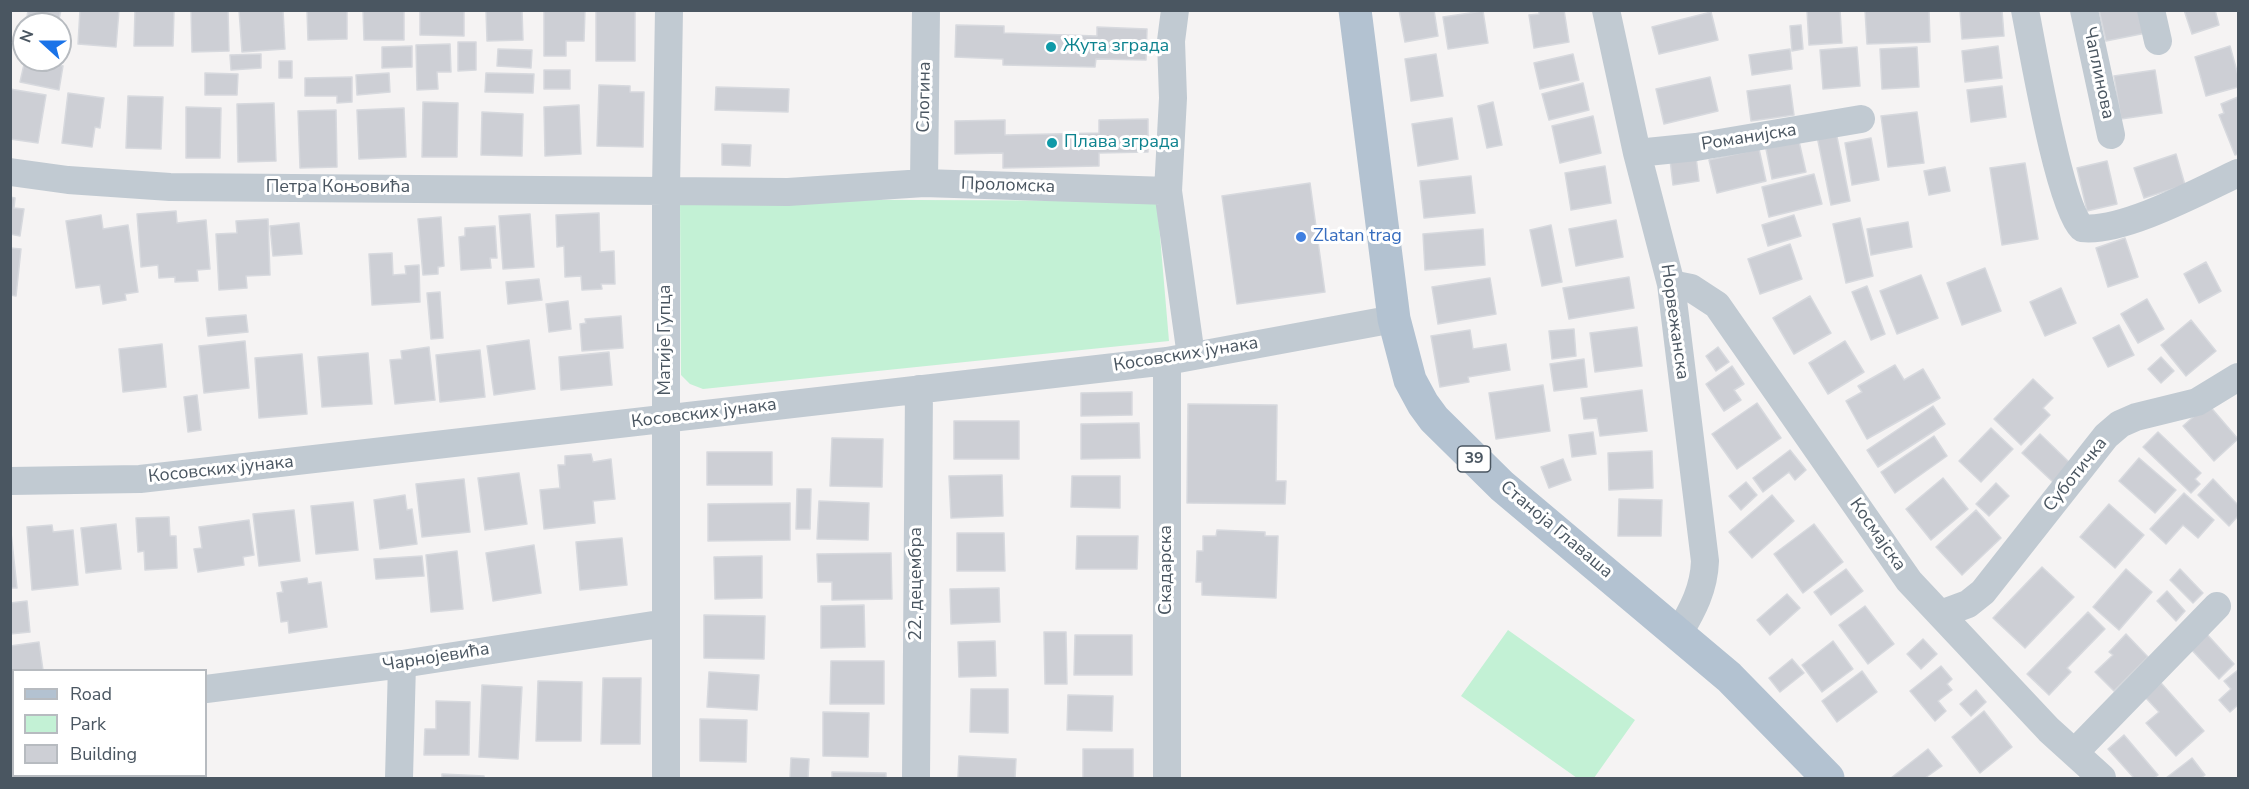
<!DOCTYPE html>
<html>
<head>
<meta charset="utf-8">
<style>
	body { margin:0 }
	#map { position:relative; width:2249px; height:789px; overflow:hidden; background:#f5f3f3; font-family:"Nunito Sans",sans-serif }
	canvas { display:block }
	.frame { position:absolute; inset:0; border:12px solid #4a5661; pointer-events:none }
	.legend { position:absolute; left:12px; top:669px; width:195px; height:108px; box-sizing:border-box; background:#fff; border:2px solid #b7bbc0; margin:0; padding:8px 10px; list-style:none; font-size:18px; color:#4a5661 }
	.legend li { display:flex; align-items:center; gap:12px; height:30px }
	.legend b { width:30px; border:2px solid #b7bbc0 }
	.north { position:absolute; left:12px; top:12px; width:60px; height:60px; box-sizing:border-box; background:#fff; border:2px solid #b7bbc0; border-radius:50%; rotate:291deg; font-size:16px; font-weight:700; line-height:24px; text-align:center; color:#4a5661 }
	.north::after { content:''; display:block; margin:auto; width:21px; height:27px; background:#1a73e8; clip-path:polygon(50% 0,100% 100%,50% 72%,0 100%) }
</style>
</head>
<body>
<div id="map">
<canvas width="2249" height="789"></canvas>
<div class="frame"></div>
<ul class="legend">
<li><b style="height:8px;background:#b3c2d1"></b>Road</li>
<li><b style="height:16px;background:#c3f1d5"></b>Park</li>
<li><b style="height:16px;background:#cdcfd5"></b>Building</li>
</ul>
<div class="north">N</div>
</div>
<script>
const context = document.querySelector('canvas').getContext('2d');
context.lineJoin = 'round';
function fillPath(path, color) { context.fillStyle = color; context.fill(path, 'evenodd'); }
function stroke(path, color, width, dash) { context.strokeStyle = color; context.lineWidth = width; context.lineCap = dash ? 'butt' : 'round'; context.setLineDash(dash || []); context.stroke(path); }
function write(font, color, halo, rows, align = 'center') {
  context.font = font + ' "Nunito Sans",sans-serif'; context.lineWidth = 6; context.setLineDash([]); context.textBaseline = 'middle'; context.strokeStyle = halo; context.fillStyle = color; for (const [text, x, y, turn = 0] of rows) {
    context.save(); context.translate(x, y); context.rotate((+turn || 0) * Math.PI / 180); context.textAlign = isNaN(turn) ? turn : align; if (halo) context.strokeText(text, 0, 0); context.fillText(text, 0, 0); context.restore();
  }
}
fillPath(new Path2D(`
	M680,199L1157,201L1169,341L703,389L690,384L681,375Z
	M1508,630L1635,720L1594,778H1577L1461,696Z`), '#c3f1d5');
const building = new Path2D(`
	M28,10H61L58,24H26Z
	M80,10H119L116,47L78,44Z
	M135,10H174L173,46H134Z
	M191,10H228L229,51L192,52Z
	M239,10H283L285,49L242,52Z
	M307,10H347V39L308,40Z
	M363,10H404V40H364Z
	M420,10H464V36L420,35Z
	M486,10H522L523,40L487,41Z
	M544,10H585L584,41H566V56H544Z
	M596,10H635V61H596Z
	M1399,10H1434L1438,36L1405,42Z
	M1539,10H1564L1569,42L1534,48L1529,15L1539,14Z
	M1807,10H1840L1842,43L1809,45Z
	M1865,10H1929L1930,42L1867,44Z
	M1960,10H2002L2004,36L1962,39Z
	M2099,10H2141L2146,33L2106,41Z
	M2184,10H2215L2219,25L2192,34Z
	M1483,11L1488,43L1448,49L1443,17Z
	M1711,12L1718,40L1659,54L1652,27Z
	M956,25L1004,26V33L1097,36V27L1147,29L1146,60L1096,59L1095,67L1003,65V59L955,57Z
	M1801,25L1803,49L1792,51L1790,26Z
	M458,42H476V70L458,71Z
	M450,44L451,72H437L438,89L417,90L416,45Z
	M412,46V67L382,68V47Z
	M1998,46L2002,78L1965,82L1962,51Z
	M2230,46L2238,75V87L2206,96L2195,57Z
	M1857,47L1860,86L1823,89L1820,50Z
	M1917,47L1919,87L1882,89L1880,49Z
	M498,49L532,50L531,68L497,66Z
	M1790,49L1792,69L1752,75L1749,55Z
	M261,54V68L231,70L230,55Z
	M1436,54L1443,96L1411,101L1405,59Z
	M1573,54L1579,80L1540,89L1534,63Z
	M25,60H57L56,64L63,66L59,90L20,82Z
	M279,61H292V78H279Z
	M544,70H570V89H544Z
	M2155,70L2162,113L2121,119L2114,76Z
	M205,73L238,74L237,95H205Z
	M389,73L390,92L357,95L356,75Z
	M486,73L534,74L533,93L485,92Z
	M352,77V102L337,103V96H305V78Z
	M1710,77L1718,111L1664,124L1656,89Z
	M1583,83L1589,110L1549,120L1542,94Z
	M599,85L630,86V92H644L643,147L597,146Z
	M1790,85L1794,115L1751,121L1747,91Z
	M2002,86L2006,117L1971,122L1967,90Z
	M716,87L789,89L788,112L715,110Z
	M10,89L46,95L38,143L10,139Z
	M68,93L104,98L100,128L95,127L92,147L62,143Z
	M128,96L163,97L161,149L126,148Z
	M2238,97V154L2235,155L2219,115L2224,113L2221,104Z
	M423,102L458,103L457,157H422Z
	M1493,102L1502,145L1487,148L1478,106Z
	M274,103L276,161L238,162L237,104Z
	M579,105L581,154L545,156L544,107Z
	M186,107L221,108L220,158H186Z
	M404,108L406,157L359,159L357,110Z
	M336,110L337,167L300,168L298,111Z
	M482,112L523,114L522,156L481,155Z
	M1917,112L1924,163L1888,167L1881,116Z
	M1593,116L1601,153L1560,163L1552,126Z
	M1452,118L1458,159L1418,166L1412,124Z
	M1148,119V152L1099,153V166L1003,168V153L955,154V121L1005,120V135L1099,133V120Z
	M1836,132L1850,201L1831,205L1817,136Z
	M1798,137L1806,172L1772,179L1765,144Z
	M1871,138L1879,180L1852,185L1845,143Z
	M722,144L751,145L750,166L722,165Z
	M1759,149L1766,181L1717,193L1709,160Z
	M2176,154L2185,185L2144,198L2134,168Z
	M1696,157L1699,181L1673,185L1670,160Z
	M2107,161L2117,204L2087,211L2077,168Z
	M2025,163L2038,239L2002,245L1990,168Z
	M1605,166L1611,203L1571,210L1565,173Z
	M1945,167L1950,191L1929,195L1924,171Z
	M1814,174L1822,204L1769,217L1762,187Z
	M1471,176L1475,213L1424,218L1420,181Z
	M1310,183L1325,292L1237,304L1222,196Z
	M10,197L15,198L14,208L24,209L20,236L10,234Z
	M176,211L177,223L206,220L210,269L197,270L198,281L175,282V277L159,278L158,265L141,267L137,214Z
	M599,213L600,252L614,251L615,284H601L602,289L582,290L581,276L565,277L564,246L557,247L556,215Z
	M530,214L534,267L503,269L499,216Z
	M101,215L103,229L128,225L138,292L125,294L126,300L103,304L100,285L76,288L66,221Z
	M1794,215L1801,236L1768,246L1762,225Z
	M441,217L444,266L438,267V274L423,275L418,219Z
	M1860,218L1873,276L1846,283L1833,224Z
	M268,219L270,275L246,276L247,288L219,290L216,234L237,233L236,221Z
	M1616,220L1623,257L1576,266L1569,229Z
	M1908,222L1912,247L1871,255L1867,229Z
	M299,223L302,254L273,256L270,226Z
	M1551,225L1562,282L1542,286L1530,230Z
	M495,226L497,258H490L491,268L461,270L459,237L465,236V228Z
	M1483,229L1485,265L1425,270L1423,234Z
	M2125,238L2138,277L2108,287L2096,248Z
	M1790,244L1802,279L1760,294L1748,259Z
	M10,248L21,249L16,296L10,295Z
	M392,253L393,275L406,274L405,266L419,265L420,302L372,305L369,254Z
	M2206,262L2221,291L2199,303L2184,274Z
	M1985,268L2001,311L1962,325L1947,283Z
	M1921,275L1938,318L1897,334L1880,291Z
	M1629,277L1634,308L1569,319L1563,288Z
	M1490,278L1496,314L1438,324L1432,287Z
	M539,279L542,300L508,304L506,282Z
	M1867,286L1885,334L1871,340L1852,292Z
	M2061,288L2076,323L2045,336L2030,302Z
	M440,292L443,338L431,339L427,293Z
	M1810,296L1831,333L1794,354L1773,318Z
	M2147,299L2164,329L2138,343L2121,314Z
	M568,301L571,329L549,332L546,304Z
	M246,315L248,332L208,336L206,318Z
	M621,316L623,348L582,351L580,324L586,323L585,319Z
	M2191,320L2216,351L2186,376L2161,345Z
	M2119,325L2134,355L2108,367L2093,338Z
	M1637,327L1642,366L1595,372L1590,333Z
	M1574,329L1576,356L1552,359L1549,331Z
	M1470,330L1473,349L1506,344L1510,370L1468,377L1469,382L1440,387L1431,336Z
	M529,340L535,389L494,395L487,346Z
	M245,341L249,388L204,393L199,346Z
	M1845,341L1864,372L1828,394L1809,363Z
	M162,344L166,387L123,392L119,349Z
	M429,347L435,400L395,404L390,360L402,359L401,351Z
	M1718,347L1729,362L1716,371L1706,356Z
	M480,350L485,397L440,402L436,355Z
	M609,352L612,385L561,390L559,357Z
	M368,353L372,404L322,407L318,357Z
	M302,354L307,414L259,418L255,358Z
	M2161,357L2174,371L2161,383L2148,369Z
	M1584,359L1587,387L1554,391L1550,364Z
	M1895,365L1904,380L1923,369L1940,398L1867,439L1846,401L1862,392L1858,386Z
	M1732,366L1744,384L1734,390L1741,400L1724,411L1706,384Z
	M2033,379L2053,398L2043,408L2050,415L2021,445L1994,419Z
	M1543,385L1550,431L1496,439L1489,393Z
	M1642,390L1647,431L1600,436L1597,418L1584,419L1581,398Z
	M1132,392V415L1081,416V393Z
	M197,395L201,430L188,432L184,397Z
	M1757,403L1781,438L1737,469L1712,434Z
	M1188,404L1277,405L1276,481H1286L1285,504L1187,503Z
	M2208,404L2238,439L2214,461L2183,426Z
	M1933,406L1945,424L1878,467L1867,450Z
	M954,421H1019V459H954Z
	M1139,423L1140,458L1081,459V424Z
	M1991,428L2013,449L1981,482L1959,461Z
	M1593,432L1596,454L1572,457L1569,435Z
	M2158,432L2201,473L2195,479L2200,484L2191,493L2143,447Z
	M2040,434L2070,463L2053,482L2022,453Z
	M1934,436L1947,456L1895,493L1881,472Z
	M832,438L883,439L882,487L830,486Z
	M1790,450L1806,470L1795,480L1789,472L1763,492L1753,478Z
	M1652,451L1653,488L1609,490L1608,453Z
	M707,452H772V485H707Z
	M591,454L593,462L611,459L615,499L593,501L595,523L544,529L540,490L560,488L558,465H565V456Z
	M2139,458L2176,490L2155,513L2119,481Z
	M1563,459L1571,480L1549,488L1541,467Z
	M519,473L527,524L485,530L478,478Z
	M1002,475L1003,516L951,518L949,476Z
	M1072,476H1120V508L1071,507Z
	M1943,478L1968,509L1931,540L1906,509Z
	M464,479L470,532L422,537L416,484Z
	M2213,479L2238,505V516L2229,526L2198,495Z
	M1746,482L1757,495L1741,510L1729,496Z
	M1996,483L2009,496L1989,516L1976,504Z
	M797,489H811L810,529H796Z
	M2184,493L2214,520L2198,538L2183,525L2166,544L2150,529Z
	M405,495L407,510L412,509L417,544L380,549L374,500Z
	M1772,495L1794,521L1752,558L1729,532Z
	M1619,499L1662,500L1661,536H1618Z
	M819,501L869,503L868,540L817,539Z
	M353,502L358,550L316,554L311,506Z
	M790,503V540L708,541V504Z
	M2109,504L2144,535L2115,568L2080,537Z
	M294,510L300,561L259,566L253,514Z
	M1976,510L2001,538L1962,575L1936,547Z
	M169,517L170,536H176L177,568L145,570L144,551L138,552L136,518Z
	M249,520L254,555L243,557L244,565L198,572L194,549L202,548L199,527Z
	M10,523L17,588H10Z
	M116,524L121,569L86,573L81,528Z
	M1814,524L1843,562L1803,593L1774,554Z
	M52,525L53,532L73,530L78,585L32,590L27,527Z
	M1217,530L1265,532V536H1278L1276,598L1202,595V582H1196L1197,551H1203V536H1216Z
	M957,533H1004L1005,571H957Z
	M1077,536H1138L1137,569H1076Z
	M622,538L627,585L580,590L576,542Z
	M534,545L541,593L493,601L486,553Z
	M457,551L463,609L431,612L426,555Z
	M891,553L892,599L832,600V582H818L817,554Z
	M422,556L424,576L376,579L374,559Z
	M762,556V598L715,599L714,557Z
	M2042,567L2074,597L2025,648L1993,618Z
	M1846,569L1863,591L1831,615L1814,592Z
	M2126,569L2152,592L2119,630L2093,607Z
	M2180,569L2203,593L2193,603L2170,580Z
	M307,578L308,584L321,582L327,627L289,633L288,621L281,622L277,593L283,592L281,582Z
	M999,588L1000,622L951,624L950,589Z
	M2167,591L2185,611L2176,621L2157,601Z
	M1787,594L1800,608L1770,635L1757,620Z
	M27,601L30,632L10,634V603Z
	M864,605L865,647L821,648V606Z
	M1865,606L1894,644L1868,664L1839,625Z
	M2088,612L2105,629L2067,668L2071,672L2049,695L2027,674Z
	M704,615L765,616L764,659L704,658Z
	M2204,631L2234,664L2219,679L2188,646Z
	M1044,632H1066L1067,684H1045Z
	M2126,634L2148,657L2114,691L2095,672L2113,655L2109,652Z
	M1075,635H1132V675H1074Z
	M1923,639L1937,654L1921,669L1907,654Z
	M995,641L996,676L959,677L958,642Z
	M1833,641L1853,669L1822,692L1802,665Z
	M39,642L43,670H14V681H10V646Z
	M1792,659L1804,673L1780,692L1769,678Z
	M831,661H884V704H830Z
	M1941,666L1952,679L1947,684L1952,690L1938,701L1946,711L1935,721L1910,691Z
	M2238,670V705L2230,712L2219,700L2231,689L2224,681Z
	M1862,671L1877,692L1837,722L1822,701Z
	M709,672L759,675L757,710L707,707Z
	M603,678H641L640,744H601Z
	M538,681L582,682L581,741H536Z
	M2161,683L2204,731L2176,756L2146,723L2159,712L2145,697Z
	M482,685L522,687L518,759L479,757Z
	M971,689H1008V733L970,732Z
	M1976,690L1986,702L1971,716L1960,704Z
	M1068,695L1113,696L1112,731L1067,730Z
	M436,701L470,702L469,755H424L425,729H436Z
	M1984,711L2012,747L1980,773L1952,737Z
	M823,712L869,713L868,757L823,756Z
	M700,719L747,720L746,762L700,761Z
	M2124,735L2158,775L2154,778H2134L2108,749Z
	M10,746H14V776H53V778H10Z
	M1083,749H1133V778H1083Z
	M1928,749L1942,766L1925,778H1891Z
	M959,756L1016,759L1015,778H958Z
	M791,758L809,759L808,778H790Z
	M2192,758L2205,775L2201,778H2166Z
	M832,772L886,773V778H832Z
	M442,774L484,776V778H442Z
	M61,776H100V778H61Z`);
fillPath(building, '#cdcfd5');
stroke(building, '#d7d9de', 1.5);
stroke(new Path2D(`
	M1606,10L1637,153L1671,284L1705,561C1704,589 1693,609 1679,633
	M2025,10C2033,50 2059,206 2082,228C2122,233 2200,191 2238,173
	M2084,10L2111,135
	M2151,10L2158,41
	M1637,153L1696,147L1861,119
	M10,172L68,180L170,187L788,192L924,183L1168,191L1173,98L1171,41L1175,10
	M924,183L926,10
	M1168,191L1191,356
	M1671,284L1691,288L1717,305L1909,581L2049,730L2102,778
	M10,481L140,479L1167,361L1394,319
	M1941,614L1968,604L1983,592L2106,436L2120,424L2136,417L2197,402L2238,377
	M206,689L402,664L666,623
	M10,714H14
	M2075,752L2217,606
	M135,778V776
	M399,778L402,664
	M666,778V189L669,10
	M916,778L919,389
	M1167,778V361`), '#c1cad2', 28);
stroke(new Path2D(`
	M1355,10L1394,319L1410,380L1423,404L1434,419L1502,486L1729,677L1828,778`), '#b3c2d1', 33);
for (const [x, y, r, color] of [
	[1051,47,6,"#0f9aa8"],
	[1052,143,6,"#0f9aa8"],
	[1301,237,6,"#3f7fe0"]
]) { const dot = new Path2D(); dot.arc(x, y, r, 0, 2 * Math.PI); context.fillStyle = color; context.fill(dot); stroke(dot, '#fff', 2); }
for (const [x, y, w] of [
	[1474,459,33]
]) { const box = new Path2D(); box.roundRect(x - w / 2, y - 13, w, 26, 4.5); context.fillStyle = '#fff'; context.fill(box); stroke(box, '#4a5661', 1.5); }
write('bold 16px', '#4a5661', null, [
	["39",1474,459]
]);
write('18px', '#0d838f', '#fff', [
	["Жута зграда",1063,47],
	["Плава зграда",1064,143]
], 'left');
write('18px', '#4a5661', '#fff', [
	["Чаплинова",2098,73,78],
	["Слогина",925,97,-89],
	["Романијска",1749,138,-9],
	["Проломска",1008,186,2],
	["Петра Коњовића",338,188],
	["Норвежанска",1674,322,82],
	["Матије Гупца",666,340,-90],
	["Косовских јунака",1186,355,-9],
	["Косовских јунака",704,414,-7],
	["Косовских јунака",221,470,-6],
	["Суботичка",2076,475,-51],
	["Станоја Главаша",1556,530,40],
	["Космајска",1877,535,55],
	["Скадарска",1167,570,-90],
	["22. децембра",917,584,-90],
	["Чарнојевића",436,658,-9]
]);
write('18px', '#366cbe', '#fff', [
	["Zlatan trag",1313,237]
], 'left');
</script>
</body>
</html>
